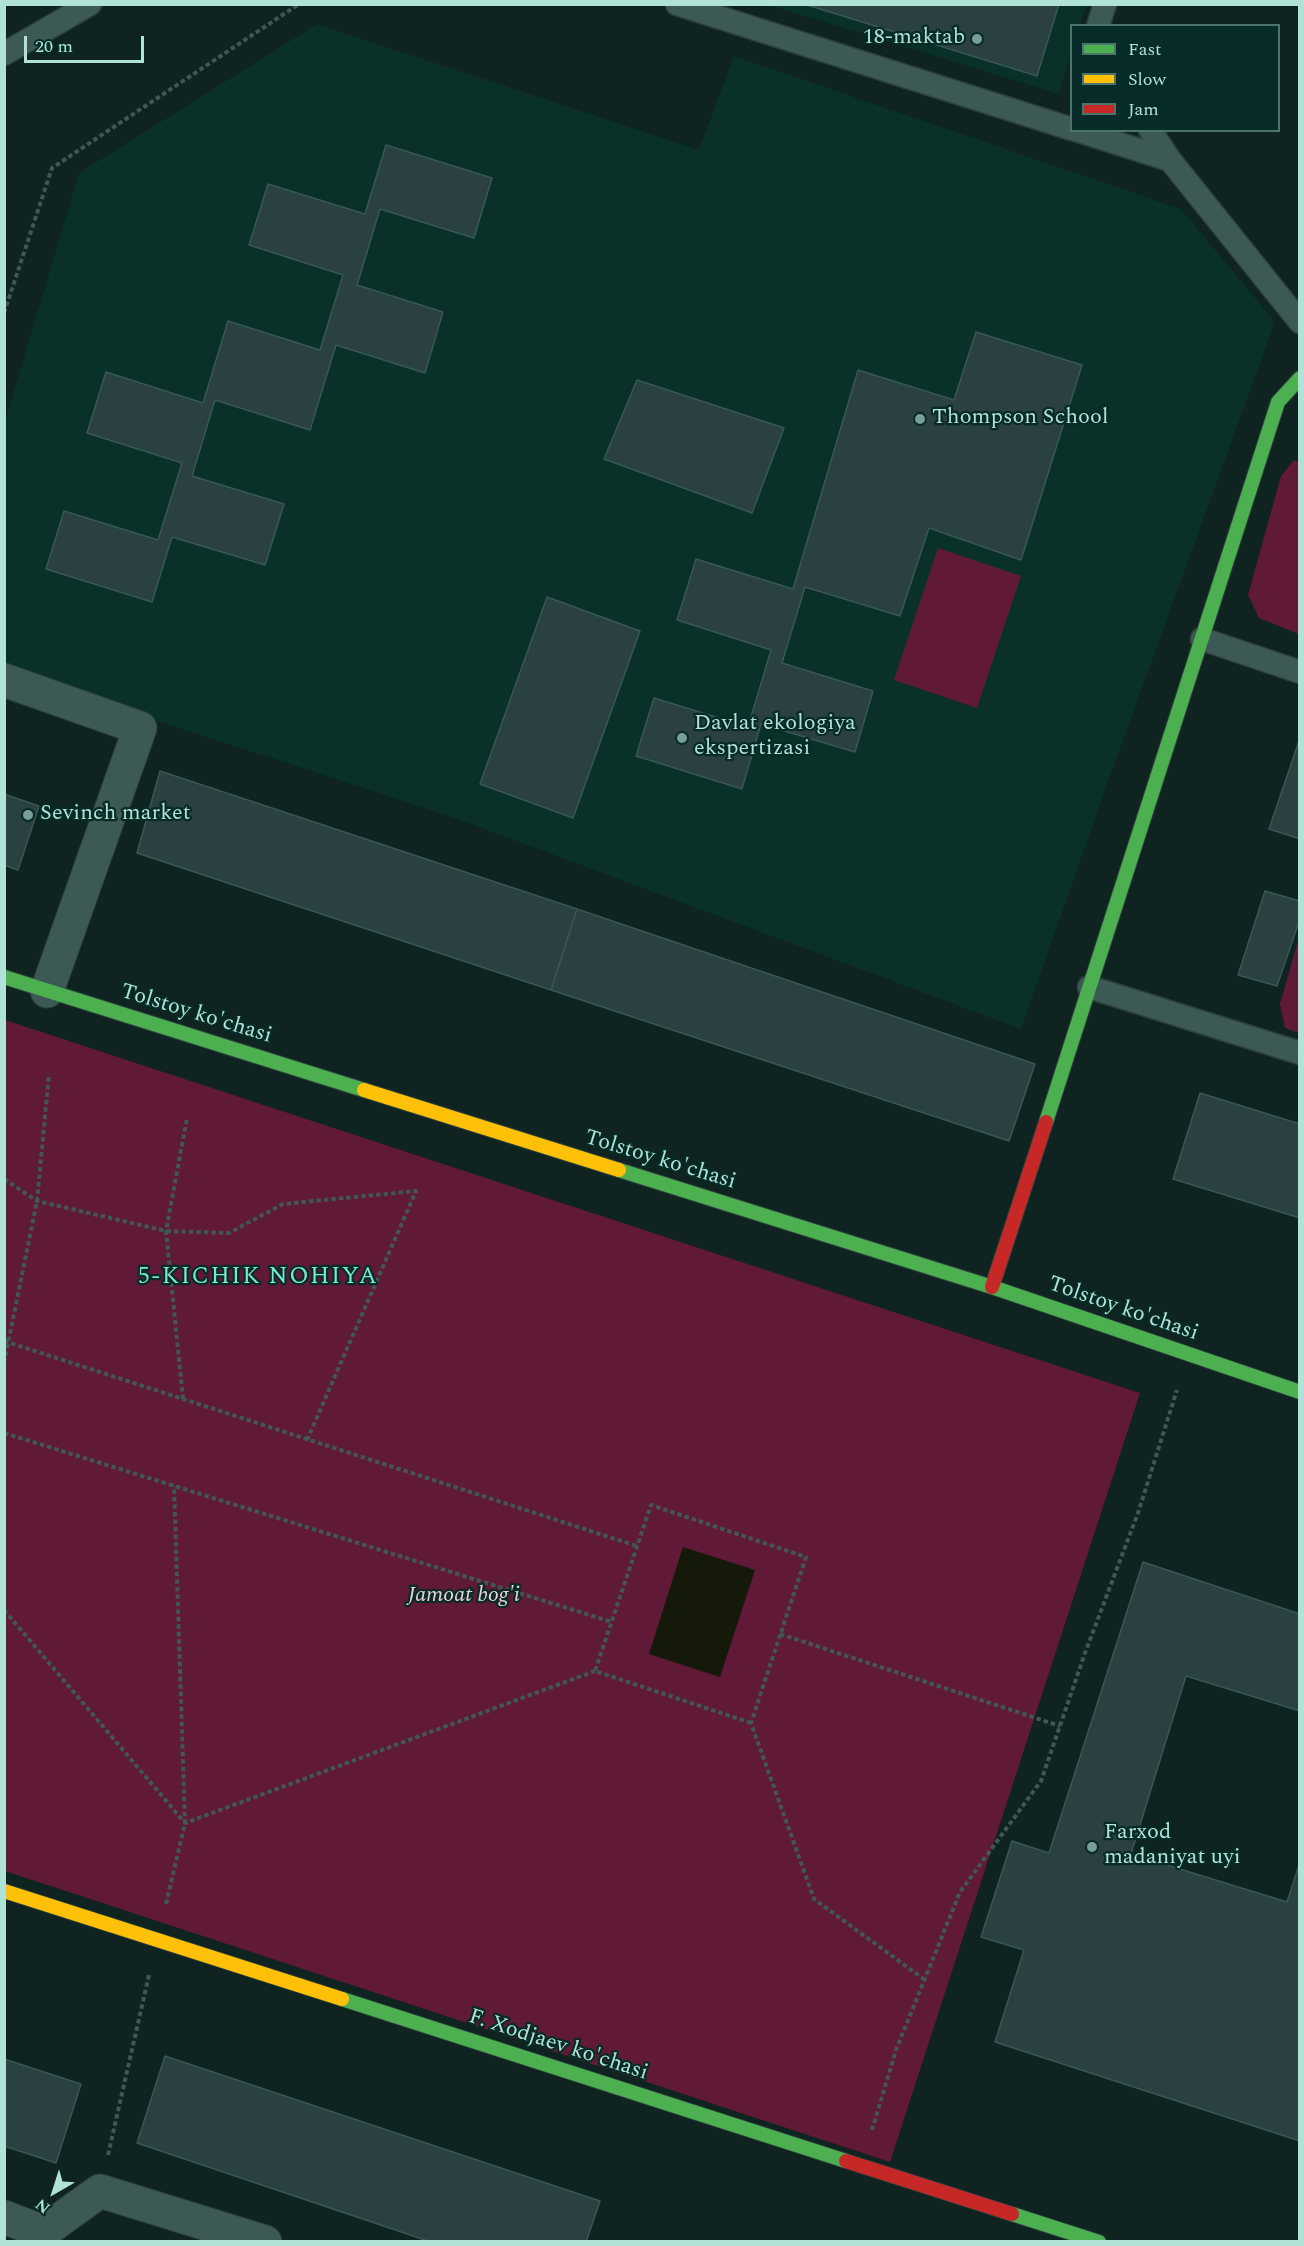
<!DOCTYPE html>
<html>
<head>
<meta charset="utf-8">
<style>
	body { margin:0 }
	#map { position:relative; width:1304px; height:2246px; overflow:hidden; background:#0f2320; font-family:Spectral,serif }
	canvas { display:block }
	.frame { position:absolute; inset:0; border:6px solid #b1e2d8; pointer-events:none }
	.legend { position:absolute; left:1070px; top:24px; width:210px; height:108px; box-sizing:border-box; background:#072b26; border:2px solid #4b746d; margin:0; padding:8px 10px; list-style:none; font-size:18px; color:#b1e2d8 }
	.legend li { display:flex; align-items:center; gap:12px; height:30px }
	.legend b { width:30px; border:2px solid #4b746d }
	.north { position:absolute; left:24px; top:2162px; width:60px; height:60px; -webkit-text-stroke:4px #072b26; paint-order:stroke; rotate:219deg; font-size:16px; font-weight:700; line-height:24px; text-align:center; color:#b1e2d8 }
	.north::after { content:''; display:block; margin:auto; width:21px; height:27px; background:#b1e2d8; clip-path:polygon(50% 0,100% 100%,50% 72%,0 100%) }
	.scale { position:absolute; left:24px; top:36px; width:120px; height:27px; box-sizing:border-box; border:3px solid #b1e2d8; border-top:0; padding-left:8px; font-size:18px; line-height:21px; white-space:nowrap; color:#b1e2d8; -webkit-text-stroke:4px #072b26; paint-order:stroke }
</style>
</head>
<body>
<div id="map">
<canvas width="1304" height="2246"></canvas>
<div class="frame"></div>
<ul class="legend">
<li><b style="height:8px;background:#4caf50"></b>Fast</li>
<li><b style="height:8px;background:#ffc107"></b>Slow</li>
<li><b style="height:8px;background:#c62828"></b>Jam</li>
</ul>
<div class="north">N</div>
<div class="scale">20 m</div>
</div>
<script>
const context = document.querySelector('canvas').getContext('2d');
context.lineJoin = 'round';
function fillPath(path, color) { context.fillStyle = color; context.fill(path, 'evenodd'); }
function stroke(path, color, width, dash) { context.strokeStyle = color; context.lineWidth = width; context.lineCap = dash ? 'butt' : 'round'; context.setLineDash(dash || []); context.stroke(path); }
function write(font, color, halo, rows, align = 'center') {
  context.font = font + ' Spectral,serif'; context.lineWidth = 4.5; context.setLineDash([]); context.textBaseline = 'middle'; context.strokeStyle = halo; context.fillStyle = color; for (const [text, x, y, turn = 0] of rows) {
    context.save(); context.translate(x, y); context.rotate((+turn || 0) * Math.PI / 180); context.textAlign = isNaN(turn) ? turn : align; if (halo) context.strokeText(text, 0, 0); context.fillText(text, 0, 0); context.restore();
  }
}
fillPath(new Path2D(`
	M769,5H1087L1080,25L1072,26L1071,53L1059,94Z
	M317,24L699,150L734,56L1181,209L1275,322L1114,765L1021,1029L455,818L5,671V421L79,173Z`), '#0a302a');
fillPath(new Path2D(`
	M1294,460L1300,462L1299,634L1259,618L1248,595L1281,476Z
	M938,548L1021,576L977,708L894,680Z
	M1299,937L1300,1033H1299L1285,1028L1280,1004Z
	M5,1020L1140,1393L890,2162L5,1871Z`), '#601936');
fillPath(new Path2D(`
	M683,1547L755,1570L720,1677L649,1654Z`), '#14190a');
const building = new Path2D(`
	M804,4H1059L1037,76Z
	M386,145L492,178L474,238L380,209L357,285L443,312L425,373L336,345L310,430L215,400L192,476L284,504L265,565L172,537L152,602L46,569L64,511L158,540L182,463L87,433L106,372L203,403L228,321L320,350L343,275L249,245L268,184L365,214Z
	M976,332L1082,365L1021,560L929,528L900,616L805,587L782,663L873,691L855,752L761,724L742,789L636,756L654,698L748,727L771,650L677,620L696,559L793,589L858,370L954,400Z
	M637,380L784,428L752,513L604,459Z
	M547,597L640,631L573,818L480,784Z
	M1300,738V839L1269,829Z
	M160,771L577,909L551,990L137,853Z
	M4,794L39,806L18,870L4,865Z
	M1265,891L1300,901V919L1277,986L1238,975Z
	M577,909L1035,1064L1009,1141L551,990Z
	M1200,1093L1300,1124V1218L1173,1179Z
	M1143,1562L1300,1614V1711L1186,1676L1131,1854L1287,1902L1300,1862V2141L995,2042L1024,1950L981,1937L1012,1841L1049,1853Z
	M165,2056L600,2201L586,2242H431L137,2143Z
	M4,2059L81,2084L56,2163L4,2146Z`);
fillPath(building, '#2b4040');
stroke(building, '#375758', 1.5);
const lane = new Path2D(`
	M677,4L1072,129
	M1098,26L1105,4
	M4,54L90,4
	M1076,130L1170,160
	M1150,130L1170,160L1300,322
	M1202,639L1300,672
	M1089,987L1300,1053`);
const street = new Path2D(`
	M4,680L140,728L47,991
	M4,2217L43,2232L100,2191L265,2242`);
const fast = new Path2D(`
	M4,977L364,1090
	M1046,1122L1278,402L1300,378
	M619,1170L992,1287L1300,1392
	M342,1999L846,2161
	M1012,2214L1099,2242`);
const slow = new Path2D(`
	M364,1090L619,1170
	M4,1891L342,1999`);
const jam = new Path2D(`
	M992,1287L1046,1122
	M846,2161L1012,2214`);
stroke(lane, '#2c403c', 25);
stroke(street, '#2c403c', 35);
stroke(fast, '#2c403c', 16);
stroke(slow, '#2c403c', 16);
stroke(jam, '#2c403c', 16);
stroke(new Path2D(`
	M4,313L52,168L299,4
	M4,1179L37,1201L166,1231L229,1233L283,1204L416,1191L307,1440
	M4,1341L637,1546
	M4,1363L37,1201L49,1074
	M183,1399L166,1231L187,1118
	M4,1433L612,1622
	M4,1610L185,1823L595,1671
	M780,1634L1060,1726
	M751,1723L595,1671L651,1505L806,1557L751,1723L814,1899L925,1980
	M166,1904L185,1823L174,1486
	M872,2130L896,2050L960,1892L1041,1781L1085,1653L1138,1513L1177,1390
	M108,2155L149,1975`), '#405753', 4, [4.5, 3]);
stroke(lane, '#3d5955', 22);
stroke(street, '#3d5955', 33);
stroke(fast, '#4caf50', 14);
stroke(slow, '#ffc107', 14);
stroke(jam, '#c62828', 14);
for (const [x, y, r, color] of [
	[977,39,6,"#789f98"],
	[920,419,6,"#789f98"],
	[682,738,6,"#789f98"],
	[28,815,6,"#789f98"],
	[1092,1847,6,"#789f98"]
]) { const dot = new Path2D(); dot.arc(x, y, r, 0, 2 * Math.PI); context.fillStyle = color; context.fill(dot); stroke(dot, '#072b26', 2); }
write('22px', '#b1e2d8', '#072b26', [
	["18-maktab",965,39,"right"],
	["Thompson School",932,419],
	["Davlat ekologiya",694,725],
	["ekspertizasi",694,750],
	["Sevinch market",40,815],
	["Farxod",1104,1834],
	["madaniyat uyi",1104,1859]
], 'left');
write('22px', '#b1e2d8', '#072b26', [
	["Tolstoy ko'chasi",196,1015,17],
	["Tolstoy ko'chasi",660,1161,17],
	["Tolstoy ko'chasi",1123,1310,19],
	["F. Xodjaev ko'chasi",558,2046,18]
]);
write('italic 22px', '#eecfd7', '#072b26', [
	["Jamoat bog'i",464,1597]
]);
context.letterSpacing = '1.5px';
write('24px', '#7be6d3', '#072b26', [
	["5-KICHIK NOHIYA",258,1278]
]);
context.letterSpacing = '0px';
</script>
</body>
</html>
